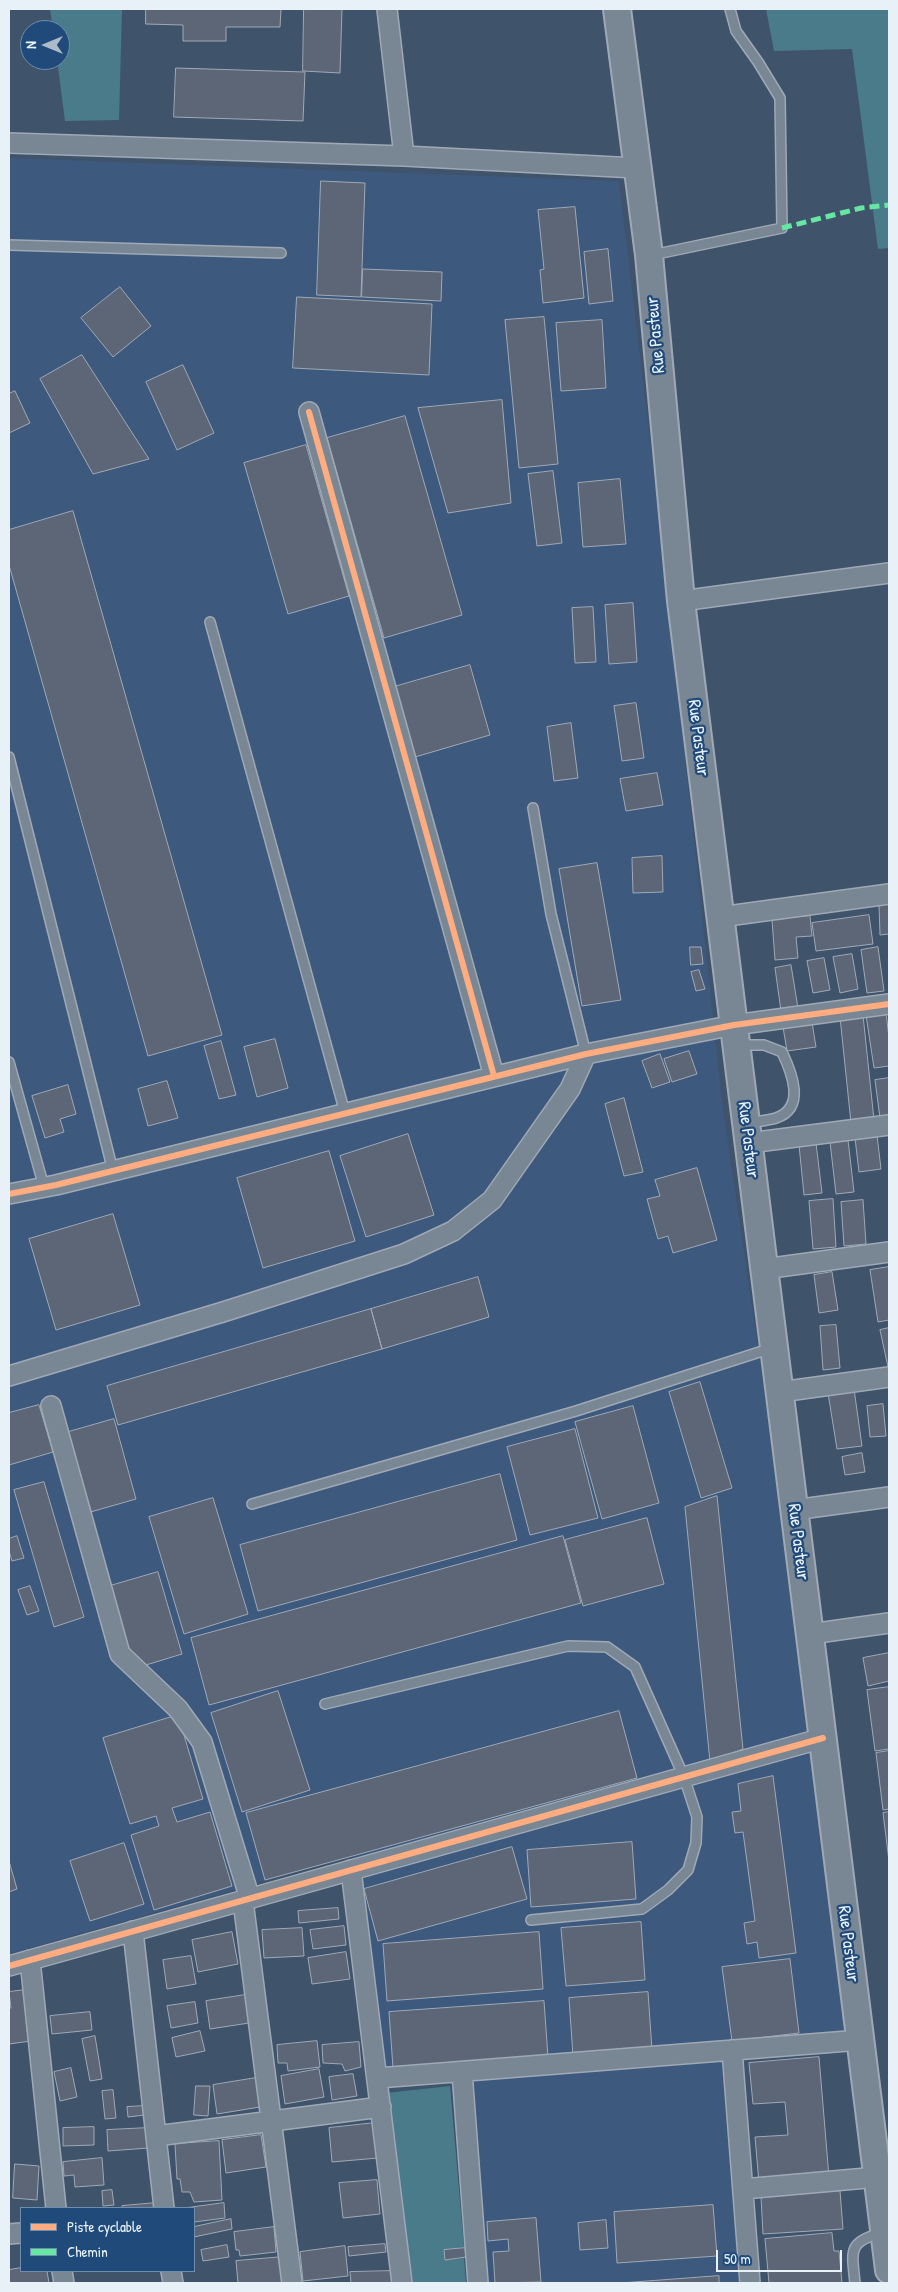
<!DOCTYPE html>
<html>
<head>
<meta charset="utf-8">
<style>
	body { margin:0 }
	#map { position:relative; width:898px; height:2292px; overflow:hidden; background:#3f536b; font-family:"Patrick Hand",sans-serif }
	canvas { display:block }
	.frame { position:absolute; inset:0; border:10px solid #e8f1f8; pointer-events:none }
	.legend { position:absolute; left:20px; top:2207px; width:175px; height:65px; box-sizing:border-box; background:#1f4a7a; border:1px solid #6f8dac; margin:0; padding:6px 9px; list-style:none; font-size:15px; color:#e8f1f8 }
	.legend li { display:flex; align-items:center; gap:10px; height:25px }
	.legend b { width:25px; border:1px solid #6f8dac }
	.north { position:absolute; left:20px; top:20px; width:50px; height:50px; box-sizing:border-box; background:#1f4a7a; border:1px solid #6f8dac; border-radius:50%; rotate:270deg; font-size:14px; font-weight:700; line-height:20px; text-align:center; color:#e8f1f8 }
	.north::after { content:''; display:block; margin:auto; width:18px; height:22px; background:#adbac7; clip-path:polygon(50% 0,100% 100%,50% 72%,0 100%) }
	.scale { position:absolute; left:716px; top:2250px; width:126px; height:22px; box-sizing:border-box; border:2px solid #e8f1f8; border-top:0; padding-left:6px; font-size:15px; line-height:18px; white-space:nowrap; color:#e8f1f8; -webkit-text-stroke:4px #1f4a7a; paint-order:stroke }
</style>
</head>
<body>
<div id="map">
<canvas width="898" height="2292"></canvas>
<div class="frame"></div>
<ul class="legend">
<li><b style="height:6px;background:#ffac80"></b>Piste cyclable</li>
<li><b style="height:6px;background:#66e7a1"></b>Chemin</li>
</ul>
<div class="north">N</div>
<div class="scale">50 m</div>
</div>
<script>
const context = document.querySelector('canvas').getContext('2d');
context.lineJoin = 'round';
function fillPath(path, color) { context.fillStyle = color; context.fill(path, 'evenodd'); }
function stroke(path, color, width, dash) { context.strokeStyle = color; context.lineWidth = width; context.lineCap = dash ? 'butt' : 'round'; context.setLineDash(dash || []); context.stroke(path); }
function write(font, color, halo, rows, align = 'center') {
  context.font = font + ' "Patrick Hand",sans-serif'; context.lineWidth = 4.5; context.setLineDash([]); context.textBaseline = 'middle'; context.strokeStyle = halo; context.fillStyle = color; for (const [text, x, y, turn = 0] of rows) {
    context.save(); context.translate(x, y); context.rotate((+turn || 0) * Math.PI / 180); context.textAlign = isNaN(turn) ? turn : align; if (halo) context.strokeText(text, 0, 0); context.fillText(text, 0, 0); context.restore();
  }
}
fillPath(new Path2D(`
	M9,158L619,181L660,523L722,1101L766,1402L846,2036L728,2047L745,2283H488L470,2066L378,2071L353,1856L9,1954Z`), '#3e597e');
fillPath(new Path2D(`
	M50,9H122L119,120L65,121L57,60H60V30H53Z
	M766,9H889V248L878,249L852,49L774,51Z
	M450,2086L464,2247L444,2250L445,2260L464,2258L466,2283H413L386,2093Z`), '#497b8a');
const building = new Path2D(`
	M146,9H281L280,27H226V41H183V25L146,24Z
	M304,9H342L340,73L303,71Z
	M176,68L305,72L303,121L174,117Z
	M321,181L365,183L361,297L317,295Z
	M575,207L584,298L543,303L540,270L544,269L538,210Z
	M608,249L613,301L589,304L584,252Z
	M363,269L442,272L441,301L362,297Z
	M120,287L151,326L113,357L81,318Z
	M297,297L432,304L429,375L293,368Z
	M544,317L558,464L519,468L505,320Z
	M602,320L606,388L561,391L556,323Z
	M82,355L149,459L93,474L40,379Z
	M183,365L214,433L177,450L146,382Z
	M15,391L30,423L9,433V394Z
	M502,400L511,503L448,513L418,408Z
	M405,416L462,615L384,638L327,438Z
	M306,445L349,596L288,614L244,463Z
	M553,471L562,543L537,546L528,474Z
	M620,479L626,544L583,547L578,483Z
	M73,511L222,1035L148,1056L9,565V530Z
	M633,603L637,662L609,664L605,605Z
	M593,607L596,662L575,663L572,608Z
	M470,665L490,735L415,757L394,687Z
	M636,703L644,758L622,761L614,706Z
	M571,723L578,778L554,781L547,727Z
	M657,773L663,805L626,811L620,779Z
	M662,856L663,892L633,893L632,858Z
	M597,863L621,1000L582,1006L559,869Z
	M889,904V934L880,935L879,905Z
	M869,915L873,944L816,951L812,923Z
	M810,916L812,936L796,937L798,958L775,960L772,920Z
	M690,947H701L703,964L691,965Z
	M878,947L884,991L867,993L861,950Z
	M852,954L858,989L840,993L833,957Z
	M824,958L830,990L813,993L807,961Z
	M791,965L798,1008L781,1011L775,968Z
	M699,970L705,989L696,991L691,972Z
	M886,1012L889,1038V1066L874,1068L866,1015Z
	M863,1015L874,1120L851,1123L840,1017Z
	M812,1022L816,1047L787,1051L783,1027Z
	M275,1039L288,1088L257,1097L244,1047Z
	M221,1041L236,1095L219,1099L204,1046Z
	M689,1051L697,1074L672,1082L664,1059Z
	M660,1054L670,1082L652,1088L642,1061Z
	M889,1078V1117L880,1118L875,1080Z
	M167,1081L178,1118L148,1126L138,1089Z
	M68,1085L76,1114L60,1119L64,1132L45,1138L32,1096Z
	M624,1098L643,1172L624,1176L605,1104Z
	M408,1134L434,1215L366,1237L340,1156Z
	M877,1135L881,1169L859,1172L855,1138Z
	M848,1140L854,1192L836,1194L830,1142Z
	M816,1143L822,1193L804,1195L799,1145Z
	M329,1151L355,1241L263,1268L237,1178Z
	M697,1168L717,1240L673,1253L668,1236L658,1239L647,1199L660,1196L655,1180Z
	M833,1199L836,1247L813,1249L809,1201Z
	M863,1200L866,1244L844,1246L841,1202Z
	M113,1214L140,1305L56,1330L29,1239Z
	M889,1267V1320L878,1322L870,1270Z
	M832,1272L838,1310L819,1313L814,1275Z
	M478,1277L489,1317L382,1349L371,1309Z
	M371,1309L382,1349L118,1425L107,1386Z
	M836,1325L840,1368L823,1370L820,1326Z
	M889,1328V1367H888L880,1330Z
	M700,1382L732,1488L701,1498L669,1392Z
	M854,1389L862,1446L837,1449L828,1393Z
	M883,1404L886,1436L870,1437L867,1406Z
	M39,1405L53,1452L9,1465V1413Z
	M633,1406L659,1503L602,1519L575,1422Z
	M114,1419L136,1499L87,1513L65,1433Z
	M575,1429L598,1518L530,1535L507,1447Z
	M862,1453L865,1472L845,1475L842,1457Z
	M500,1474L517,1540L258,1611L240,1545Z
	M44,1482L84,1617L54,1627L14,1490Z
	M717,1496L743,1749L710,1762L685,1507Z
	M213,1498L248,1614L184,1634L149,1517Z
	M647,1518L664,1584L583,1606L565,1540Z
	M17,1536L24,1558L12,1561L9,1551V1539Z
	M563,1536L581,1603L209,1705L191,1638Z
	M158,1572L182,1654L146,1665L128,1648L110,1586Z
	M30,1586L39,1611L27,1615L18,1590Z
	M889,1653V1681L868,1686L863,1658Z
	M889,1687V1749L875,1751L867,1690Z
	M278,1691L310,1790L242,1812L211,1713Z
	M619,1711L637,1778L265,1880L246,1813Z
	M178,1715L203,1799L172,1808L177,1822L210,1812L232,1886L154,1910L131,1835L159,1826L156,1816L130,1824L103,1738Z
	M889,1751V1809L883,1810L876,1753Z
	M773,1776L796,1953L759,1958L757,1942L747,1944L744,1923L755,1921L743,1832L735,1833L732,1812L741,1811L738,1784Z
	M889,1812V1861L883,1813Z
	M632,1842L636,1899L531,1907L527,1850Z
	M124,1843L144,1904L90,1921L70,1861Z
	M512,1847L527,1899L378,1941L364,1889Z
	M9,1861L17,1889L9,1892Z
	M338,1908L339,1919L299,1923L298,1911Z
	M641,1922L645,1980L566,1986L561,1928Z
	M344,1926L346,1945L313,1949L310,1930Z
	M302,1928L304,1956L264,1958L262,1930Z
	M232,1932L238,1964L198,1972L192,1940Z
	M539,1932L543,1989L387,2001L383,1944Z
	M346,1952L350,1979L312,1984L308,1958Z
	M191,1956L196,1984L167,1989L163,1960Z
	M790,1959L799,2033L732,2041L722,1967Z
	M25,1990L31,2041L9,2044V2008H11L9,1992Z
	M648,1992L652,2050L573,2056L569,1998Z
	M245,1995L249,2023L210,2029L206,2001Z
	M544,2001L548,2057L393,2068L389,2012Z
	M195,2002L198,2023L171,2028L167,2006Z
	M90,2012L92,2030L52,2034L50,2016Z
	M200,2031L205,2051L176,2057L172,2038Z
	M95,2036L102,2079L90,2081L82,2039Z
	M317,2041L320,2067L288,2071L287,2063H278L277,2045Z
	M359,2042L361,2067L345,2071L342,2064L323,2063L322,2045Z
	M819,2057L829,2177L759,2183L755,2137L788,2135L785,2102L753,2104L749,2063Z
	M71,2068L77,2097L60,2101L54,2072Z
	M319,2069L324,2097L285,2104L281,2076Z
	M353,2074L357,2096L332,2100L329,2077Z
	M256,2078L260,2107L217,2114L213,2085Z
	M196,2086H210L208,2116L194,2115Z
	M113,2090L116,2118L105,2119L102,2091Z
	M144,2106L145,2115L128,2117L127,2107Z
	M375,2123L378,2158L332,2162L329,2128Z
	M94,2127V2145L63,2146V2128Z
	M148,2128L149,2148L108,2151L107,2130Z
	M261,2135L266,2167L226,2173L222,2140Z
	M219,2141L222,2200L194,2202L190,2192H182L180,2179H177L175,2144Z
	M102,2158L104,2185L75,2187L74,2175L64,2176L63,2162Z
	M15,2164L39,2166L37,2200L13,2198Z
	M377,2180L380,2214L343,2218L339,2183Z
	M112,2190L114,2205L103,2206L102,2191Z
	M840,2191L843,2229L763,2234L761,2197Z
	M156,2203L157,2208H122V2206Z
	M224,2203L225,2218L194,2222V2208H185Z
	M713,2205L717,2256L617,2263L614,2212Z
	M536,2218L541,2282L495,2283L493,2252L509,2251L508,2239L488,2241L487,2222Z
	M231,2219L232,2229L194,2237V2227Z
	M606,2220L608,2248L580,2250L578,2223Z
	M274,2227L276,2252L240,2256L239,2250H236L234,2232Z
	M832,2233L834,2251H839L842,2283H769L765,2239Z
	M385,2244L386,2252L349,2256L348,2247Z
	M227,2245L229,2257L203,2261L201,2250Z
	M345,2246L348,2276L303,2281L300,2252Z
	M465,2248L466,2257L445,2260L444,2250Z
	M283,2257L285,2283H238L236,2261Z
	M21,2268V2271H47L49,2283H9V2270Z
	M392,2271L393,2283H351L350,2272Z
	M719,2276V2283H621Z`);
fillPath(building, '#5c6676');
stroke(building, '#9fa9b6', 1);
const service = new Path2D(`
	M9,245L281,253
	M652,255L782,228L780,98L758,62L736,31L730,9
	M210,622L345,1113
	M9,757L113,1171
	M533,808L551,914L586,1054
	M739,1045H764L782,1052C792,1073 806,1108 776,1118C767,1121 757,1121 748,1123
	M9,1062L44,1187
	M252,1504L576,1411L772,1348
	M325,1704L568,1646L607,1647L635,1667L684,1777L697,1817L696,1843L688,1870L668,1890L642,1909L531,1920
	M855,2283C852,2252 847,2242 881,2233`);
const minor = new Path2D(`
	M387,9L404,156
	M9,143L404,156L636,168
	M309,412L494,1076
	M681,601L889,573
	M720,917L889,894
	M749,1143L889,1125
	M9,1194L56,1185L586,1054L734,1025L889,1004
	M764,1269L889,1252
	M9,1376L223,1312L404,1254L453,1231L492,1200L570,1089L586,1054
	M780,1392L889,1377
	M51,1406L120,1654L178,1709L202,1742L250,1899
	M794,1510L889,1497
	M810,1634L889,1623
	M351,1870L402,2283
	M243,1901L292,2283
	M133,1931L164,2208
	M30,1960L56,2208
	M9,1966L823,1738
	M732,2050L750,2283
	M462,2072L478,2283
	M378,2078L861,2040
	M156,2136L381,2107
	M743,2189L878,2177
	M9,2234L21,2233
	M62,2271L64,2283
	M171,2271L173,2283`);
const secondary = new Path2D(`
	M617,9L649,255L681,601L889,2270`);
stroke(service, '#9fa9b6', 12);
stroke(minor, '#9fa9b6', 22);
stroke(secondary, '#9fa9b6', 30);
stroke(service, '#798694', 9);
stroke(minor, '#798694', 19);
stroke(secondary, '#798694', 26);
stroke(new Path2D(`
	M782,228L861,208L889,205`), '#66e7a1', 5, [10, 5]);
stroke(new Path2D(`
	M309,412L494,1076
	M9,1194L56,1185L586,1054L734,1025L889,1004
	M9,1966L823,1738`), '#ffac80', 6);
write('18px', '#e8f1f8', '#1f4a7a', [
	["Rue Pasteur",656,335,-95],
	["Rue Pasteur",698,738,83],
	["Rue Pasteur",748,1140,83],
	["Rue Pasteur",798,1542,83],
	["Rue Pasteur",848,1944,83]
]);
</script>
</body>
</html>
